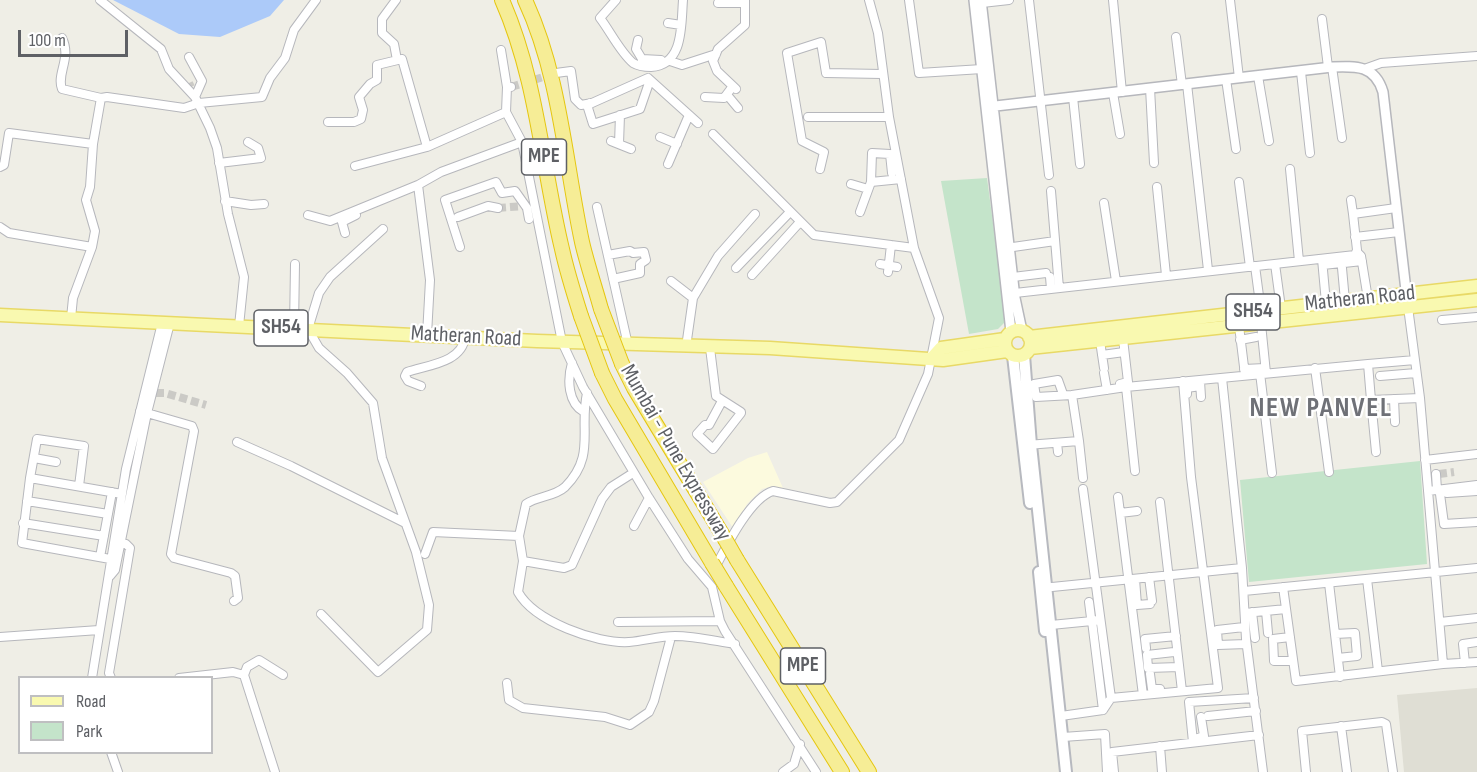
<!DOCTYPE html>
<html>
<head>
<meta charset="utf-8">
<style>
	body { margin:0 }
	#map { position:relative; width:1477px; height:772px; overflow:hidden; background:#efeee6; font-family:"Sofia Sans Condensed",sans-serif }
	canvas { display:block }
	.legend { position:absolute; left:18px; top:676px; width:195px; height:78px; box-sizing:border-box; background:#fff; border:2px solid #bfbfc1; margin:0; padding:8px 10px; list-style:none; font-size:18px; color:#5e6065 }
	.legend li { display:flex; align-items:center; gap:12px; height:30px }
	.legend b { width:30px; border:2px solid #bfbfc1 }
	.scale { position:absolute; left:18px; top:30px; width:110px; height:27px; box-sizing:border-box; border:3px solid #5e6065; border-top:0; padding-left:8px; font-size:18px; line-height:21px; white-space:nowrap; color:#5e6065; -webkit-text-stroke:4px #fff; paint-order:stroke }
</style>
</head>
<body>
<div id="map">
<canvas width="1477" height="772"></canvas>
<ul class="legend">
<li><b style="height:8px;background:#f9f9b0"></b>Road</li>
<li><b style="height:16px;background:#c4e4ca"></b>Park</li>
</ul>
<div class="scale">100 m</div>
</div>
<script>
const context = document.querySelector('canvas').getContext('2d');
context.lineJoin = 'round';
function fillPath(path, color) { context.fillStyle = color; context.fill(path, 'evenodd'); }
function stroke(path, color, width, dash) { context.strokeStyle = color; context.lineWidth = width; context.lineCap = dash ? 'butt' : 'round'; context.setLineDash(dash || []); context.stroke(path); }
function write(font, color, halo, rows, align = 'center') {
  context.font = font + ' "Sofia Sans Condensed",sans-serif'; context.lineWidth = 4.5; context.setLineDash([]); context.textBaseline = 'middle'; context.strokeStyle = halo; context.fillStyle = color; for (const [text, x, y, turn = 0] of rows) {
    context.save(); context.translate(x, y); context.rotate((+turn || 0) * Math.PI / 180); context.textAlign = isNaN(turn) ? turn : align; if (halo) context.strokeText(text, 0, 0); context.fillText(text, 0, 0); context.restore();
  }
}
fillPath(new Path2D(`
	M767,452L783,488L773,486L762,489L747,504L733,528L703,482L748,458Z`), '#fcfade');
fillPath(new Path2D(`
	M1477,688V772H1404L1397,695Z`), '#dfded4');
fillPath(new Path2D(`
	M987,178L1006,321L998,329L969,334L941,181Z
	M1420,461L1427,564L1249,582L1240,480Z`), '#c4e4ca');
fillPath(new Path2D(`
	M113,0H284L270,16L220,37L179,34Z`), '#accaf9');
stroke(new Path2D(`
	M189,83L191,87
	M511,87L553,74
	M498,208L524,206
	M156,393H165L206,405
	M1439,474L1454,472`), '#cbcac6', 8, [8, 4]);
const minor = new Path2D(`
	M100,0L161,49L169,69L195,97L210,128L217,148L228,214L244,277L239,326
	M396,0L382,19V33L394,44L397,60
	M616,0L600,18C610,31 620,52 633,63C638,66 645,67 651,67C684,65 681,25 683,0
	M909,0L919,73L982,69
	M1029,0L1049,175
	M1113,0L1122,92
	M1230,0L1239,78
	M718,3H745
	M982,3L1009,0
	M1322,19L1328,67
	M668,23L681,25
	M1176,37L1182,85
	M62,38C72,58 56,74 62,89L101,98
	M638,40L636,49L642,59
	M501,50L507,87
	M189,57L202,81L195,97
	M670,61L682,65L716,54
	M642,66V59L661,60
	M1332,67L1342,138
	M1367,68L1381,63L1477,56
	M1301,72L1310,153
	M556,73L571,71L575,99L581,105L592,103L648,78
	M1258,76L1269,141
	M648,78L698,123
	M1226,79L1236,149
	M1187,84L1208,270
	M1150,88L1154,163
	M736,89L717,71L713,61L718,49L745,25V0
	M1113,93L1120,134
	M728,96L738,108
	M705,97L724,98L733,86
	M1073,97L1080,164
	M590,103L588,108L593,124L640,109L650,80
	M506,112L522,142L562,342L583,387L649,498L688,559L712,587L720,621L725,631L816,772
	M808,117H889
	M328,122H354L361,119L363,110L359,97L370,84L377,80V65L402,59L427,147
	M713,134L814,235L914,248
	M660,137L677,144
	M611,141L631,149
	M93,144L101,98L107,97L184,108L199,103L262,97L270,78L285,58L294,30L316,0
	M619,144L620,115
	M219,163L261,158L258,148L248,142
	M668,164L689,115
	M355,166L427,147L506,112L507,87H511
	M0,167L4,165L9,133L93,144L90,187L86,200L95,231L92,247L73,298L71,318
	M820,169L824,152L802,141L787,53L821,42L826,73L882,74
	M1290,169L1299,261
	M871,182L872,153L890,154L892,173
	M1239,182L1250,267
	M851,184L868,189
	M1157,187L1166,275
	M1051,191L1059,288
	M1351,200L1353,214
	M225,201L251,205L264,204
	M1104,203L1116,281
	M597,207L628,345
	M860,212L871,182L901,179
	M308,215L330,221L418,185
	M458,217L488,206L498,208
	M0,227L9,233L92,247
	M345,233L342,222L356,215
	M1355,237L1399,232
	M460,247L445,200L496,182L502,193L515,191L527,208L529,219
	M1006,248L1055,241
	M1357,252L1361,256L1368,299
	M608,255L630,251L633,253L644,252L646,260L640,264V273L613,279
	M1341,257L1345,301
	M1322,259L1326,303
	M1344,263L1362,261
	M880,264L897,267
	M1275,264L1281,308
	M1323,265L1341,263
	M1255,266L1261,311
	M736,268L790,212
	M888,272L891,245
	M752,275L800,222
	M1013,277L1046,273
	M1050,277L1051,289
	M671,281L693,298
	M1015,293L1355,255L1357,250L1353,214L1396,208
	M1442,320L1477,317
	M1261,324L1266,373
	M1239,326L1245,375
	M294,328L295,264
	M427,335L430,280L418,185L441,172L522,142
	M1240,340L1256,337
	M1100,341L1104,368
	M686,347L693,298L718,256L755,214
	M710,348L716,396L741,412V413L713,449L697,434L705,425H709L722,401
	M1102,355L1124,352
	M572,363C567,380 568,403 584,412
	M1368,364L1415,360
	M1315,368L1329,472
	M1244,369L1265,368
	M1104,373L1107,390
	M1260,373L1272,473
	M1380,376L1416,373
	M1222,378L1242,568
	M1200,381L1201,397
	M1120,384L1128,382L1123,339
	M421,386L408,381L405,376L407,372C427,365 462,363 465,337
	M1126,387L1135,471
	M1063,394L1058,380L1034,384L1036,397L1072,395
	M1187,394V388L1200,386
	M1394,399L1395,422
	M1371,400L1376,452
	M140,411L192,426L194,431L171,554L174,558L231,573L235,576L238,598L234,601
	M1079,441L1083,478
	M237,442L291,466L405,523
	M1057,443L1058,452
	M1027,445L1079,441L1072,395L1126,387L1368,364L1371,400L1420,398
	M34,458L56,462
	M1425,460L1477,454
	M1436,474L1437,490
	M30,478L22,543L110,559
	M79,486L84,446L37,439L30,478L122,494
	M1083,489L1111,698L1103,710
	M1428,491L1477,485
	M1447,493L1477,491
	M1440,494L1444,524L1477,522
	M1118,497L1143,695
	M27,501L108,514
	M1160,502L1182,691
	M1120,513L1137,511
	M23,523L104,536
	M634,526L649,498
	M519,536L526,504C537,496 554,497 565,487C596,456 579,430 587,393
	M425,554L433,532L519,536L523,561L564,568L572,565L602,499L611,487L633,473
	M100,557L112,492
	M523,561L518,592C534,621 596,644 629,642C644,641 659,636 675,636C694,636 715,641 735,644
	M715,568C726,547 750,498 773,491L830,503L837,502L899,440L928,374L939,318L914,248L889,117L878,33L869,0
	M110,576L115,570L147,413L170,323
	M1149,577L1152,601
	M1135,579L1137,605L1150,604
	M1367,579L1378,671
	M1329,583L1340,677
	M1283,587L1296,681L1443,664L1420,398L1408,307
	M1042,588L1242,568L1246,639L1263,772
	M1244,591L1477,568
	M1089,602L1091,618L1095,621
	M1266,611L1268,633
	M1252,612L1255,638
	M1245,613L1286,609
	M321,614L378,672L427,630L429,605L416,552L382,458L373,403L347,373L319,348L308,329L319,293L330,277L383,229
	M618,622L720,621
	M1440,622L1477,618
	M1051,625L1092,621L1103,710L1061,716
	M1244,627L1217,630L1218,645L1246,644
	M1335,634L1355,633L1357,656L1338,658
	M0,637L99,630
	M1290,637L1273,639L1274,661H1293
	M1146,648L1145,639L1176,636
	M1174,652L1147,655L1148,668L1179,667
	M1465,663L1463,644L1477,642
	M1443,664L1477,662
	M1150,674L1152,689H1160
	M92,678L126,469L162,323
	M111,678L109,673L130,548L126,544L115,542
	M179,678L233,672L244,675
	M507,683L509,700L523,708L605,717L630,725L649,712L654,701L671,637
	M1111,698L1218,688L1191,477L1183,381
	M1208,716L1256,711
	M1341,726L1347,772
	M1063,737L1105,734L1107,772
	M1194,739L1204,736L1201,717
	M1193,742L1189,702L1254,698
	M1160,746L1162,772
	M111,752L118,772
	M275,772L244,675L247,667L259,660L283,675
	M783,772L794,764L800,744
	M1114,772L1112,752L1259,735
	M1306,772L1302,731L1382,722L1386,724L1393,772`);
const tertiary = new Path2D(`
	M974,0L1011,332
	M981,0L1015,298L1022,331
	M987,107L1332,67C1356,66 1375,65 1383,92L1407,299`);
const secondary = new Path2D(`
	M1024,355L1031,445L1066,772
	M1013,356L1030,503
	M1039,572L1045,631`);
const primary = new Path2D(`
	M0,315L537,341L770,348L943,360L1007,351
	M1005 343a13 13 0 1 1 26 0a13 13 0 1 1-26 0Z
	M1029,337L1477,286
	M1030,348L1477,300
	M933,357L941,348L1005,339`);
const motorway = new Path2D(`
	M502,0C537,79 542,166 562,249C567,272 574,294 581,316
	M525,0C560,75 565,162 582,242C587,264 595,287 601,309
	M622,364L634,388L725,539
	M602,373L615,399L712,563
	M737,560L869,772
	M726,586L842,772`);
stroke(minor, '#b6b7bc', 10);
stroke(tertiary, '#b6b7bc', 12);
stroke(secondary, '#b7b9bf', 14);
stroke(primary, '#e8d966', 15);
stroke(motorway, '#e5c610', 16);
stroke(minor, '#fff', 8);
stroke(tertiary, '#fff', 9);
stroke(secondary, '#fff', 10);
stroke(primary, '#f9f9b0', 12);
stroke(motorway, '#f6ed96', 14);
const motorwayBridge = new Path2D(`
	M601,309L622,364
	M581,316L602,373
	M725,539L737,560
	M712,563L726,586`);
stroke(motorwayBridge, '#e5c610', 16, []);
stroke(motorwayBridge, '#f6ed96', 14);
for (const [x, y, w] of [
	[544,157,45],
	[1253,312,54],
	[281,328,54],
	[803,666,45]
]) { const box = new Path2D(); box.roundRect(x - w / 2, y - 18, w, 36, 4.5); context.fillStyle = '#fff'; context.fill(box); stroke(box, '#5e6065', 1.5); }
write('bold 21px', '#5e6065', null, [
	["MPE",544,157],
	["SH54",1253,312],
	["SH54",281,328],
	["MPE",803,666]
]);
write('22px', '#5e6065', '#fff', [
	["Matheran Road",1360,299,-6],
	["Matheran Road",466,337,3],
	["Mumbai - Pune Expressway",675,453,60]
]);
context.letterSpacing = '1.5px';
write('bold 28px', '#6f7177', '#fff', [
	["NEW PANVEL",1321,409]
]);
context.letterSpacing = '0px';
</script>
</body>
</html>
